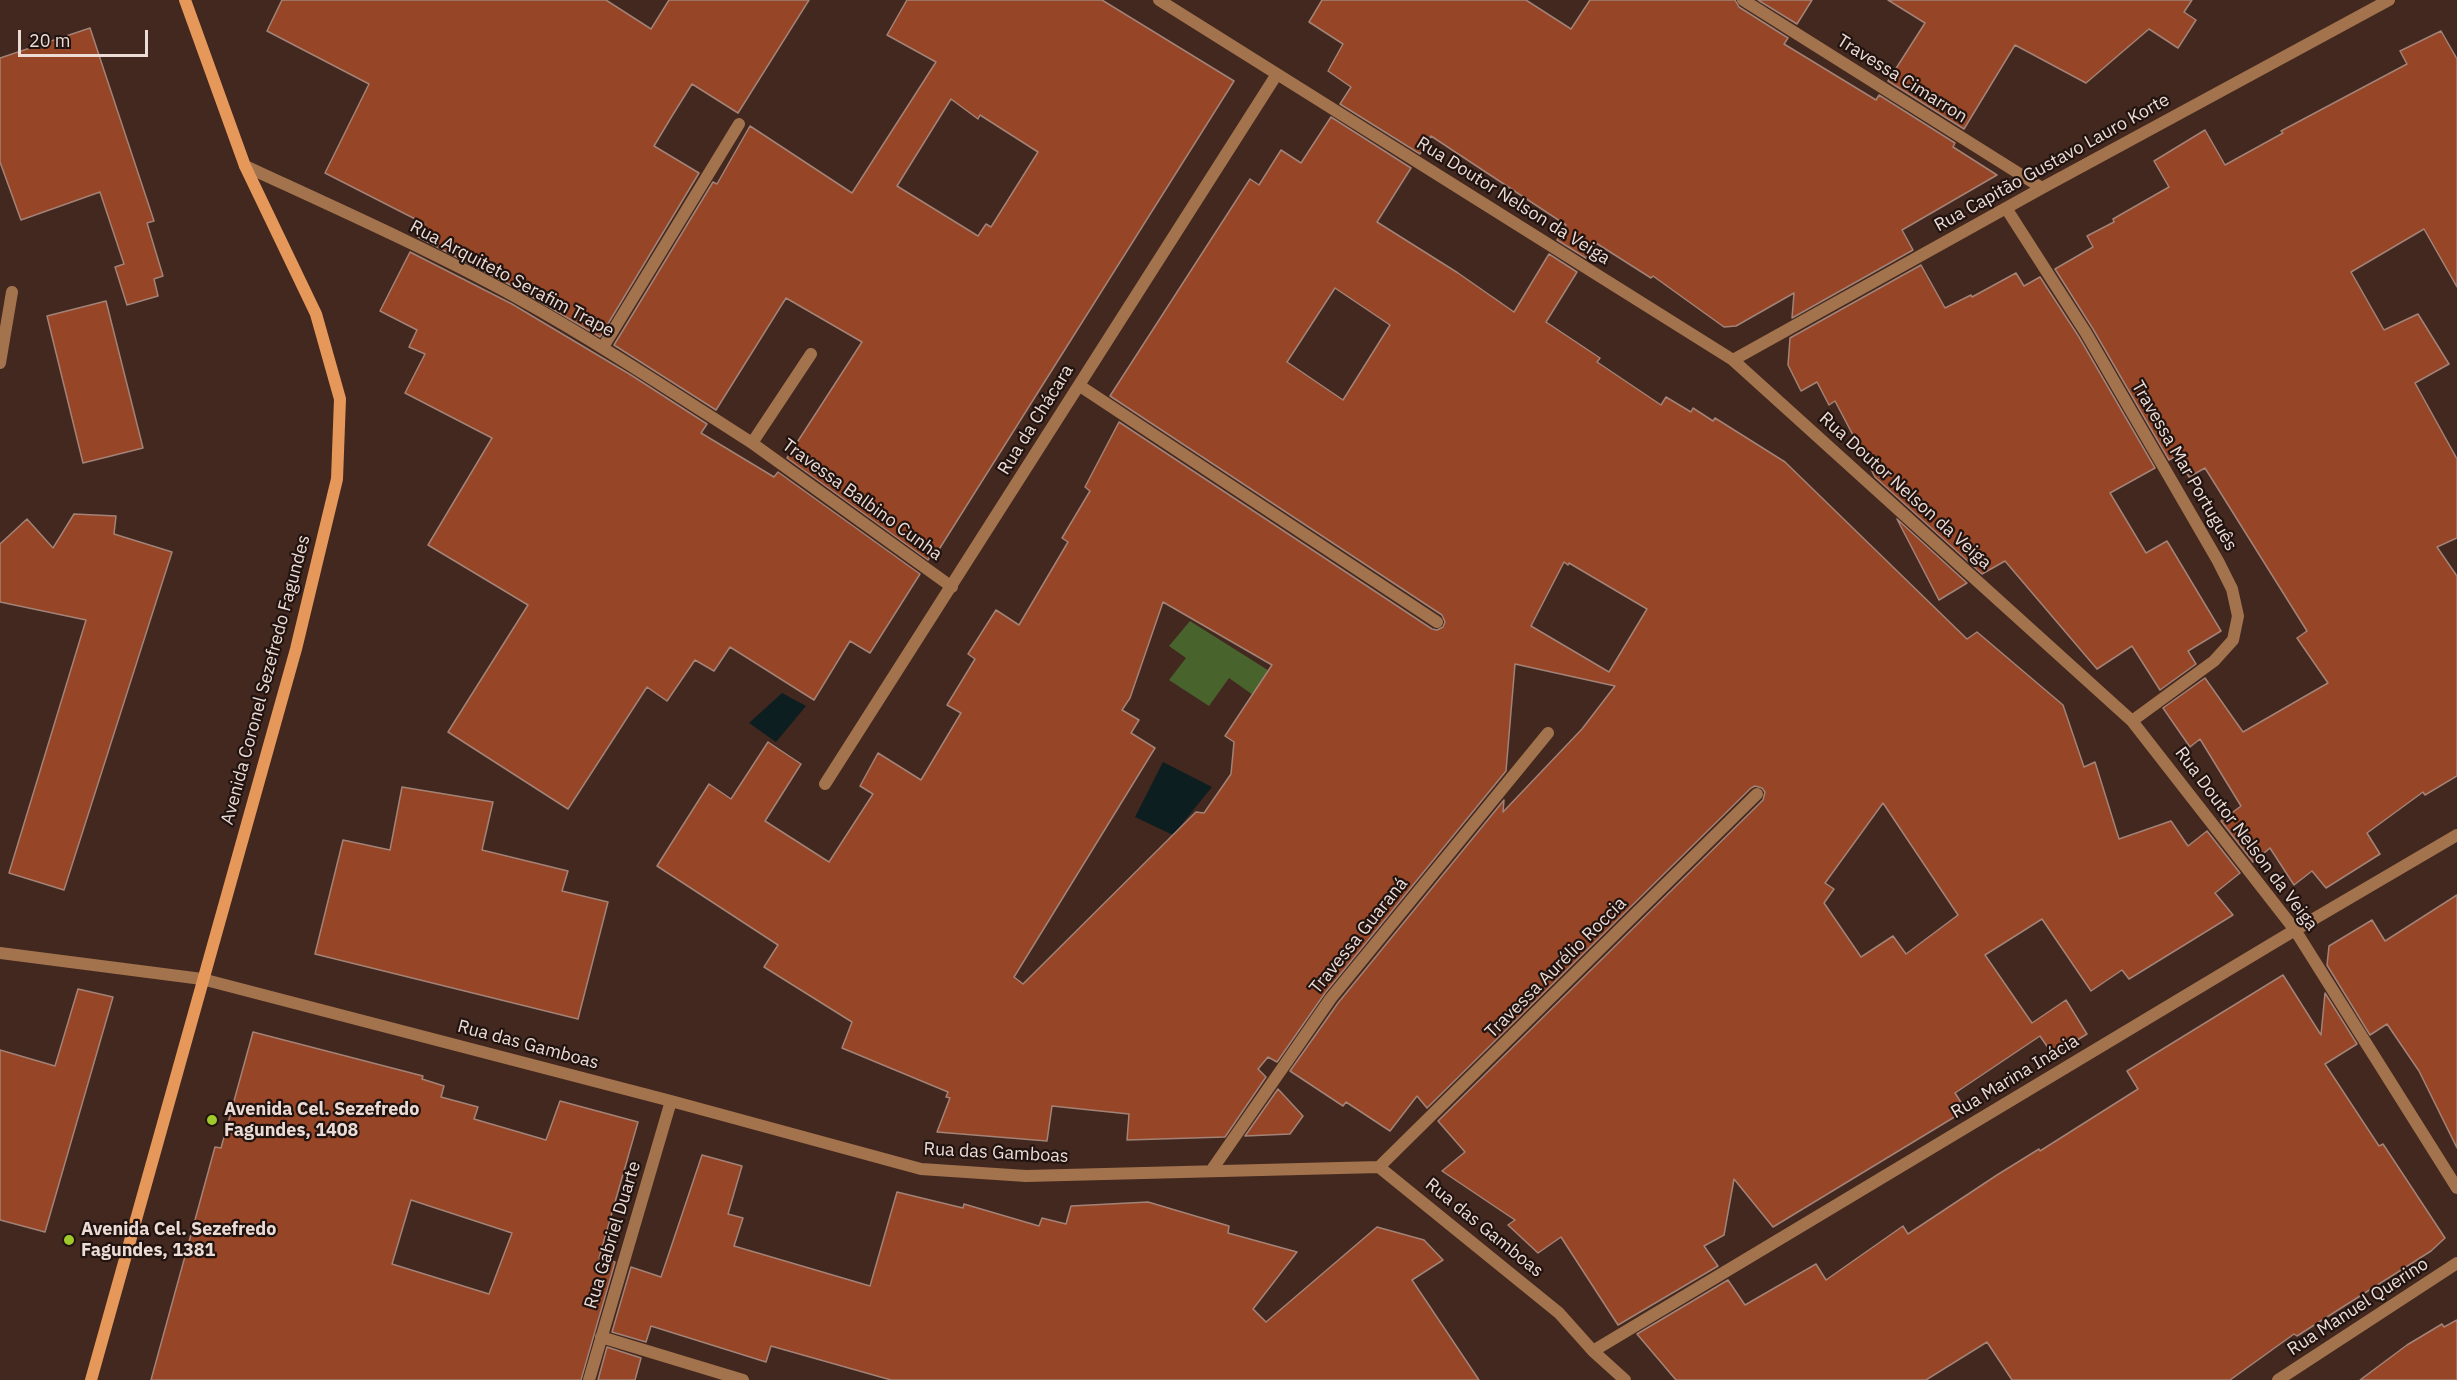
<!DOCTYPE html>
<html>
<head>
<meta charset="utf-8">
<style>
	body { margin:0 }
	#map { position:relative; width:2457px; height:1380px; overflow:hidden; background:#43281f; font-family:"IBM Plex Sans",sans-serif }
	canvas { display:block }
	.scale { position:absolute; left:18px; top:30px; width:130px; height:27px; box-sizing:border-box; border:3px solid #eddbd5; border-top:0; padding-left:8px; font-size:18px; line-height:21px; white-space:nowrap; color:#eddbd5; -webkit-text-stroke:4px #211410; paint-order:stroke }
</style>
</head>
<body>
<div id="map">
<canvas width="2457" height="1380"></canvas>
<div class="scale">20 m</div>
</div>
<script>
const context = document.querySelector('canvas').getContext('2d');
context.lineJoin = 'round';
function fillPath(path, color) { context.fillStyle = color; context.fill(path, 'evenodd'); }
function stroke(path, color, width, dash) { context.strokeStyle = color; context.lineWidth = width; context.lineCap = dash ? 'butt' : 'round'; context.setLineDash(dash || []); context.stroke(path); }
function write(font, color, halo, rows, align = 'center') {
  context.font = font + ' "IBM Plex Sans",sans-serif'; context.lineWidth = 4.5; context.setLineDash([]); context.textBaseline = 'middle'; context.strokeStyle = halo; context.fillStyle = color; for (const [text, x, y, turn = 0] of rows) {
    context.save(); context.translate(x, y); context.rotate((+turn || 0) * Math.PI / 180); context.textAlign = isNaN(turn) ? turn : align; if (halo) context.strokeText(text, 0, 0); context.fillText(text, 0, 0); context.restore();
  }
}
fillPath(new Path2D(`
	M1190,621L1274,674L1253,695L1229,678L1209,706L1169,680L1186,658L1169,646Z`), '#49632d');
fillPath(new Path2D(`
	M782,693L806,706L776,742L749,723Z
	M1163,762L1212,787L1173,835L1135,817Z`), '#0d1e21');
const building = new Path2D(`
	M282,0H606L651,29L669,0H809L738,113L692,84L672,116L654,146L699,173L600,337L520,290L418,237L425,224L325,173L369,84L267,31Z
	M907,0H1102L1234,81L938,551L935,549L928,560L787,458L862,342L786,298L716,410L614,345L713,182L717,184L750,126L852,193L936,62L887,35ZM951,99L978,119L980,115L1038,152L991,227L986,224L978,236L897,186Z
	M1322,0H1526L1571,29L1590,0H1735L1739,7L1788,38L1784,44L1876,100L1879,95L1955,143L1953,147L1997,175L1902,230L1913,250L1792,318L1794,293L1736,326L1724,327L1653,276L1651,278L1596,243L1586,258L1557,240L1566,225L1431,136L1420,154L1340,104L1351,87L1328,71L1343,44L1309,22Z
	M1758,0H1812L1797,24Z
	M1888,0H2192L2184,12L2196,20L2178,48L2149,29L2086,83L2015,45L1964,129L1888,81L1925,23Z
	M90,28L154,221L147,223L163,276L154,279L158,296L127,305L115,267L124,264L100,192L21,220L0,162V58Z
	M2441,31L2457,59V287L2424,229L2351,272L2384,330L2418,314L2449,364L2415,383L2457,459V538L2437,547L2457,576V776L2425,795L2423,792L2367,833L2380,854L2326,888L2312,871L2294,885L2270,848L2253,862L2221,821L2241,806L2200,739L2190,747L2163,708L2205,678L2243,732L2328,683L2297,638L2307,631L2205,468L2189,477L2176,456L2169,460L2093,329L2055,269L2093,247L2087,236L2114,222L2113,219L2169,187L2154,161L2205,130L2225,165L2283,133L2281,131L2407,64L2400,51Z
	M1331,117L1411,168L1377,222L1458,273L1514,312L1549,254L1577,272L1546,322L1600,358L1597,362L1661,405L1666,397L1691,412L1693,408L1713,421L1715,418L1785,462L1967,639L1977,632L2063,705L2084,767L2095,762L2119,839L2171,821L2188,846L2207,831L2240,873L2215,893L2233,915L2129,979L2122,970L2091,991L2042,919L1985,955L2032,1023L2066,1000L2087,1034L2053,1055L2040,1036L1955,1093L1966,1110L1773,1227L1734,1179L1724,1235L1704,1246L1718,1266L1618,1325L1561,1237L1538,1253L1508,1225L1515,1220L1442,1171L1465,1152L1438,1121L1763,800L1765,792L1762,788L1755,786L1751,788L1427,1108L1417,1096L1390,1131L1346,1102L1343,1106L1290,1071L1338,1003L1504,800L1503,812L1582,729L1615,686L1515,664L1506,771L1325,993L1277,1062L1268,1057L1258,1069L1266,1077L1225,1137L1127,1140L1129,1114L1052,1106L1047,1141L937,1132L950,1098L946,1097L948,1092L842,1048L852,1022L764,967L778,945L657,866L709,784L731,799L768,742L801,764L765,821L829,862L873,794L860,786L878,753L921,780L961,713L947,705L975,659L968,654L996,610L1019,625L1068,542L1062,538L1090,491L1085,487L1119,422L1432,629L1437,630L1443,627L1445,622L1442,615L1110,396L1250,179L1259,185L1281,150L1301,163ZM1335,288L1390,325L1343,400L1287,362ZM1564,562L1568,565L1569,563L1647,609L1609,672L1531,626ZM1163,602L1272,665L1225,736L1234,742L1231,774L1204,813L1196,812L1023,984L1014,977L1155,748L1131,733L1139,720L1122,710L1130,698ZM1883,803L1958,915L1906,954L1893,936L1861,957L1824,903L1834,889L1825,883Z
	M410,252L512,304L631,375L707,424L701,433L774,477L778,472L920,574L870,653L850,641L814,700L730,647L714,671L695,660L667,701L647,687L568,809L448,732L528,605L428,545L492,438L405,393L425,354L409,347L417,330L380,311Z
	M1921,265L1945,308L1971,295L1972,297L2016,273L2024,286L2040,277L2079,337L2155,468L2110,493L2146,553L2167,541L2221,631L2188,651L2196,664L2160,690L2132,646L2097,669L2005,561L1982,574L1875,477L1835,401L1829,405L1817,382L1801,391L1788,365L1790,338Z
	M106,301L143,448L83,463L47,316Z
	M74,514L116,516L114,534L172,552L64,890L9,873L86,620L0,602V544L27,519L53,548Z
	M1897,519L1967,583L1939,600Z
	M402,787L493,802L482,850L568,871L562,891L608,902L578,1019L315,954L343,840L390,850Z
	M2457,895V1148L2419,1071L2387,1024L2370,1035L2327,965L2329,946L2372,920L2385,941Z
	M2283,975L2321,1035L2325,993L2357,1044L2325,1064L2379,1146L2383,1144L2445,1238L2431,1251L2297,1336L2294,1334L2230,1380H2012L1987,1342L1926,1380H1676L1637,1334L1728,1280L1745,1305L1816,1264L1826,1280L1903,1226L1908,1234L1997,1175L2039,1149L2040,1151L2138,1089L2127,1071Z
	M78,989L113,997L45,1232L0,1220V1050L55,1066Z
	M253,1032L423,1076L422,1079L444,1086L441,1097L478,1107L474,1119L546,1140L560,1101L638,1122L599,1258L615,1262L581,1380H151L215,1147L221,1148ZM411,1200L512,1233L489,1294L392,1264Z
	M1278,1089L1303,1116L1290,1134L1245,1136Z
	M702,1155L742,1166L728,1214L743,1218L734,1246L870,1286L897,1192L963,1208L964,1204L1039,1226L1042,1218L1066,1224L1071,1206L1148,1202L1229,1226L1228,1233L1297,1252L1253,1309L1266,1322L1377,1227L1424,1240L1443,1260L1412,1280L1479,1380H891L771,1346L766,1362L651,1326L646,1342L612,1332L631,1267L661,1277Z
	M2457,1320V1380H2360L2407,1345L2442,1324L2444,1327Z
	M607,1347L641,1358L635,1380H598Z`);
fillPath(building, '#964526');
stroke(building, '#a38377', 1.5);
stroke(new Path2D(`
	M1159,0L1733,360L2132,721L2295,930L2457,1188
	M1743,0L2042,188
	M245,166C336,208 428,249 516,297C597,342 674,393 752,443L811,354
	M2006,208L2086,333L2218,561L2232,589L2238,616L2233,640L2214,661L2132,721
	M603,347L739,124
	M1733,360L2042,188L2389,0
	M0,363L12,292
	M1080,386L1437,622
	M752,443L952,587
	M825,784L1277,74
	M0,953L202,979L671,1101L921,1169L1026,1176L1379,1167L1559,1313L1593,1351L1625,1380
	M1379,1167L1757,794
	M1211,1171L1331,998L1548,733
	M601,1337L743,1380
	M1593,1351L2295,930L2457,835
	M589,1380L671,1101
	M2278,1380L2457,1263`), '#a3734e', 12);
stroke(new Path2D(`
	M91,1380L296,649L337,479L340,399L316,314L245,166L185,0`), '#e5985a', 12);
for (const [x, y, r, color] of [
	[212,1120,6,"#a0c92c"],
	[69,1240,6,"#a0c92c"]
]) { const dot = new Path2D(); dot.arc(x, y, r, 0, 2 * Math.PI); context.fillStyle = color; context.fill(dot); stroke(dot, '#211410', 2); }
write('18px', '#eddbd5', '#211410', [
	["Travessa Cimarron",1902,79,32],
	["Rua Capitão Gustavo Lauro Korte",2052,163,-29],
	["Rua Doutor Nelson da Veiga",1513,201,32],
	["Rua Arquiteto Serafim Trape",512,279,28],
	["Rua da Chácara",1036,420,-58],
	["Travessa Mar Português",2184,466,60],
	["Rua Doutor Nelson da Veiga",1905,491,42],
	["Travessa Balbino Cunha",862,500,36],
	["Avenida Coronel Sezefredo Fagundes",266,680,-75],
	["Rua Doutor Nelson da Veiga",2246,839,53],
	["Travessa Guaraná",1359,936,-51],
	["Travessa Aurélio Roccia",1556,968,-45],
	["Rua das Gamboas",528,1045,15],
	["Rua Marina Inácia",2015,1077,-31],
	["Rua das Gamboas",996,1153,3],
	["Rua das Gamboas",1484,1228,39],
	["Rua Gabriel Duarte",613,1235,-73],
	["Rua Manuel Querino",2358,1307,-33]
]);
write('bold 18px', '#eddbd5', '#211410', [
	["Avenida Cel. Sezefredo",224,1110],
	["Fagundes, 1408",224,1131],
	["Avenida Cel. Sezefredo",81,1230],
	["Fagundes, 1381",81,1251]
], 'left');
</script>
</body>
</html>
